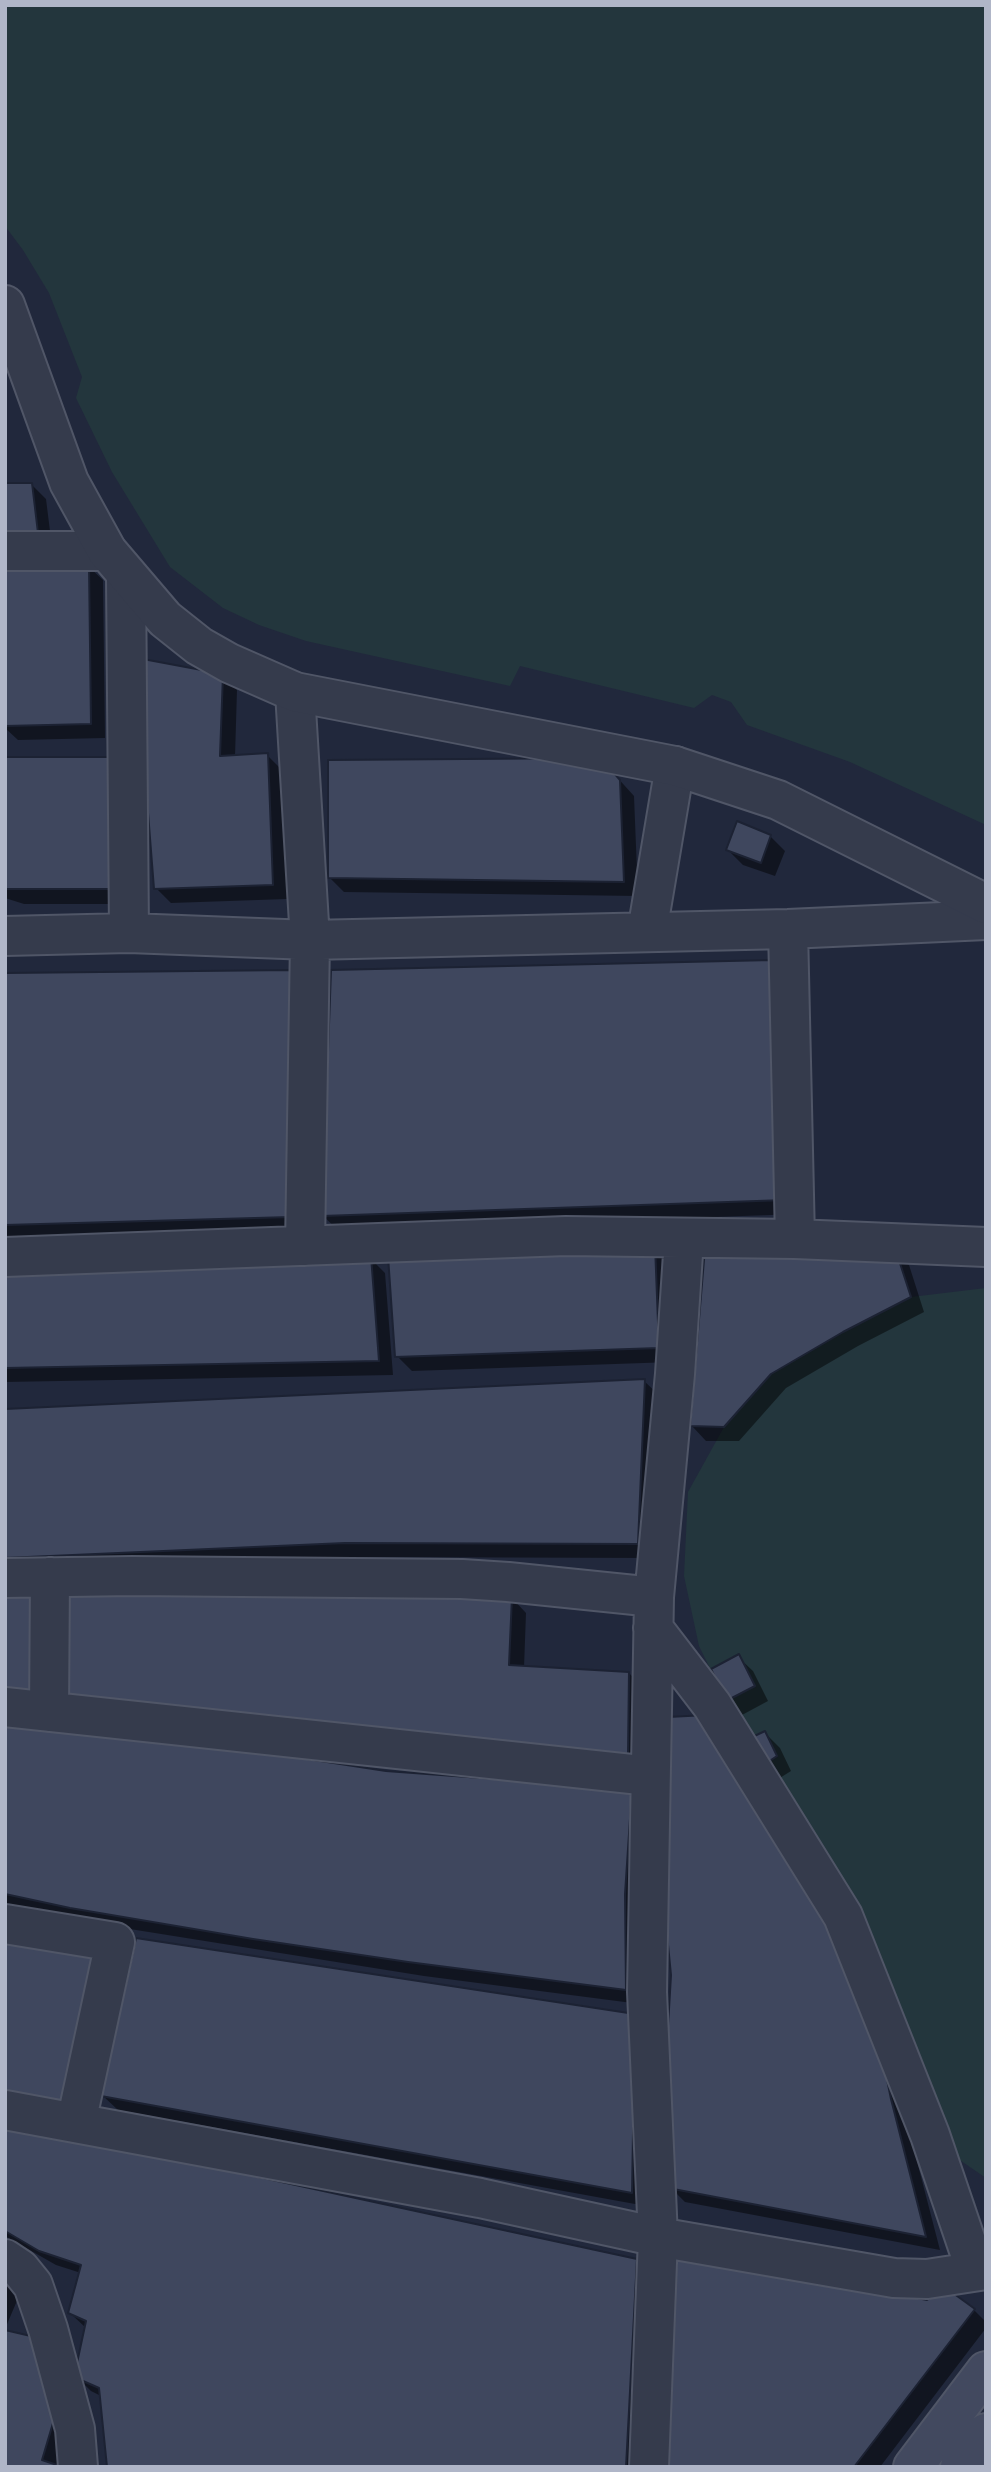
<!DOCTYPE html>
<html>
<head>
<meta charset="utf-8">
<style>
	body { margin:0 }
	#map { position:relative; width:991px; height:2472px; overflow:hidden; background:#21283c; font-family:"Noto Sans",sans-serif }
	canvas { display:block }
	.frame { position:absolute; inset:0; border:7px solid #b0b6c8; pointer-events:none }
</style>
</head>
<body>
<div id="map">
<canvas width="991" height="2472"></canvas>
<div class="frame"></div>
</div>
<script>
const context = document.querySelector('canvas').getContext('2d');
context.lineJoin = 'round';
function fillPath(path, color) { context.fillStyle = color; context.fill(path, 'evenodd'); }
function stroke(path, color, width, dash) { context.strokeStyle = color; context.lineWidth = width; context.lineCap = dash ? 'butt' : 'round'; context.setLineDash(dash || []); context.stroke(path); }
fillPath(new Path2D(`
	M5,5H986V825L850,762L747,725L731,702L712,695L694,708L520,666L510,686L306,641L259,625L223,608L170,567L112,472L76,398L82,377L49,293L23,250L5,226Z
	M986,1288V2178L951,2154L699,1646L684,1576L688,1492L724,1427L771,1374L843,1332L911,1297Z`), '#23363d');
fillPath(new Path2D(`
	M31,484L46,499L52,547L5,551Z
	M5,564L88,566L103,580L105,738L18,740L5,728Z
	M222,675L237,690L235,757L267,755L282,770L287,899L171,903L156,888Z
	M5,758L107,759L122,773L124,904H24L5,898Z
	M615,775L634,796L638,896L344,892L329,877Z
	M770,836L785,851L775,876L743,865L728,850Z
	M773,961L800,1214L338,1230L323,1216Z
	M5,975L305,1231L5,1239Z
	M655,1247L670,1262L673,1362L412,1371L397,1356Z
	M894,1250L909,1265L924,1312L858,1346L786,1388L739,1441H706L692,1426Z
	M370,1258L385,1273L393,1375L5,1382V1270Z
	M644,1381L659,1395L652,1558L361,1557L5,1573V1411Z
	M512,1598L526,1613L524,1668L629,1673L643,1688L642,1769L75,1711Z
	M738,1657L753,1671L768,1701L742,1715L728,1700Z
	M5,1723L386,1773L631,1791L640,2004L424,1976L86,1922L5,1905Z
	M722,1732L905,2115L940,2250L685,2202L670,2187Z
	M765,1733L780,1748L791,1771L775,1781L760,1767Z
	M634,2016L646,2206L118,2110L103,2096Z
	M5,2124L636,2260L651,2275L641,2467H108L101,2396L91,2391L76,2376L86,2328L70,2313L81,2273L56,2265L5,2236Z
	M5,2280L19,2296L5,2329Z
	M974,2310L986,2322V2328L880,2467H668Z
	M5,2332L70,2429L59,2467H5Z`), '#0007');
const building = new Path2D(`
	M5,483H32L38,533L5,537Z
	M5,562L89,564L91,724L5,726Z
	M143,659L223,674L220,756L268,753L273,885L154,889L143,749Z
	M5,757H108L110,889H5Z
	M601,758L620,780L624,882L328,878V760Z
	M737,821L771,835L761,863L726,850Z
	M773,960L786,1200L322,1216L331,970Z
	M292,970L291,1217L5,1225V973Z
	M655,1245L659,1348L395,1357L388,1256Z
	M705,1248H895L911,1297L843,1332L771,1374L724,1427L690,1426Z
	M371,1256L379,1361L5,1368V1269Z
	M645,1379L638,1544L345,1543L5,1558V1409Z
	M62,1584L512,1596L509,1665L629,1672L628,1755L59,1697Z
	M39,1587L42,1698L5,1694V1588Z
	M739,1654L755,1686L726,1701L711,1669Z
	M707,1715L841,1926L875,2021L891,2099L926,2237L668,2188L667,2043L671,1975L662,1884L668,1717Z
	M5,1722L288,1756L386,1771L632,1789L625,1894L626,1990L408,1962L253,1939L70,1908L5,1894Z
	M765,1731L777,1756L759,1768L746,1740Z
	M5,1935L99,1952L68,2106L5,2091Z
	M136,1938L635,2014L632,2193L101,2096Z
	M5,2122L637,2259L626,2467H107L99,2388L74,2377L86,2321L68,2313L81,2265L39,2251L5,2231Z
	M677,2248L927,2300L946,2288L975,2309L854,2467H667Z
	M5,2330L35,2337L56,2413L42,2460L63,2467H5Z`);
fillPath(building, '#3f475e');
stroke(building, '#1c2233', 2);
const minor = new Path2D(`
	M5,551H107
	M126,576L129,933
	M295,692L310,940L305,1246
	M788,929L795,1239
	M647,932L675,766
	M5,936L129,933L310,940L788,929L986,920
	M5,1257L566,1236L795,1239L986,1247
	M5,1578L132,1576L462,1579L508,1582L654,1597
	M653,1628L712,1705L843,1916L930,2135L976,2271
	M5,1707L650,1776
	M49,1712L50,1577
	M5,1924L115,1942L76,2123
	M5,2110L480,2198L658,2237L894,2278L927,2279L986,2270
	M5,2259L20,2269L33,2285L48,2329L75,2429L78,2467
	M649,2467L658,2237L647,1992L654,1597L675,1374L684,1239`);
const tertiary = new Path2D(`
	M5,305L69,482L107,551L165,619L199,646L229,663L295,692L675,766L778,800L986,904`);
const secondary = new Path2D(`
	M913,2467L986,2371
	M960,2467L986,2433`);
stroke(minor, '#505667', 42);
stroke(tertiary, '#505667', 42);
stroke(secondary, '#505667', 42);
stroke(minor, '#353b4c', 38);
stroke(tertiary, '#353b4c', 38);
stroke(secondary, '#42495f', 38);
</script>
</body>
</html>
